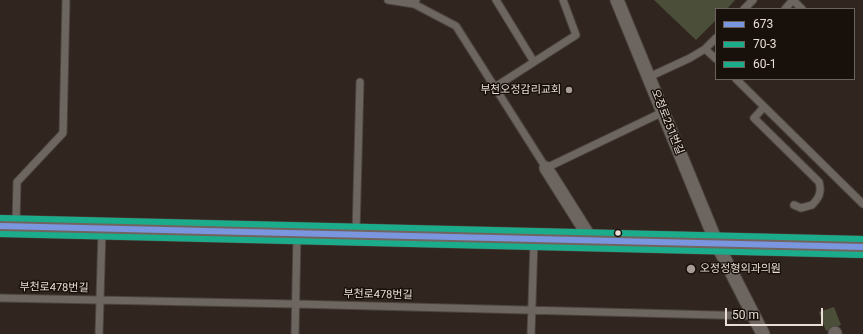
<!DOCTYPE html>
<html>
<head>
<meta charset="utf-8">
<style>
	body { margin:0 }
	#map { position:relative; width:863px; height:334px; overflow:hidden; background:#30261f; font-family:Roboto,sans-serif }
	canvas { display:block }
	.legend { position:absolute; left:715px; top:8px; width:140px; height:72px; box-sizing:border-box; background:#18100b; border:1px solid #6c625c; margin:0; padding:5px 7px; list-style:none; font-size:12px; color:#e9ddd5 }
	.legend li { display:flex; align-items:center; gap:8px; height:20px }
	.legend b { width:20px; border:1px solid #6c625c }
	.scale { position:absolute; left:725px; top:308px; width:98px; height:18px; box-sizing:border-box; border:2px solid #e9ddd5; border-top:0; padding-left:5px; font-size:12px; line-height:14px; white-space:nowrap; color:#e9ddd5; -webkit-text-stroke:3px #18100b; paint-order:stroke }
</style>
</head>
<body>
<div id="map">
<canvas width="863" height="334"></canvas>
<ul class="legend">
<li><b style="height:5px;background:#7a96df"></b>673</li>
<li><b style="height:5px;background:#1aac8b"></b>70-3</li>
<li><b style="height:5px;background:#1aac8b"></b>60-1</li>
</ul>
<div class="scale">50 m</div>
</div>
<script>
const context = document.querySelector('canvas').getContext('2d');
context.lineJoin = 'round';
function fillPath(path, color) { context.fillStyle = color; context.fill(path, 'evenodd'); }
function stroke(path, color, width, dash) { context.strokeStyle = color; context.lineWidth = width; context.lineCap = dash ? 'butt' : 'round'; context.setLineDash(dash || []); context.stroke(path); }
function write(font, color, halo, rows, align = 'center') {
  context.font = font + ' Roboto,"Noto Sans KR",sans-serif'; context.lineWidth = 3; context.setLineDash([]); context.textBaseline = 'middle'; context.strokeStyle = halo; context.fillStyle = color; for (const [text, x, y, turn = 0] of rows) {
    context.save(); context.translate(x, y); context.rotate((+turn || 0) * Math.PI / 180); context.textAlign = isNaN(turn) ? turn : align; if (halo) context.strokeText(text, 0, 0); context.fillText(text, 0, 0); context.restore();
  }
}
fillPath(new Path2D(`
	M654,0H735L727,9H716V20L696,40Z
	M834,307L841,325L826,331L819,312Z`), '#4b4e38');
const service = new Path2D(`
	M388,0L414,4
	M416,0L414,4L456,26L546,168L663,112
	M496,0L534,62
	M793,0L802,9
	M744,9L753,0
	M785,9L793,0
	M705,49L716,59
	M649,77L690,58L705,49L716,38
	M736,79L863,204
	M495,87L576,35L563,0
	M764,107L754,118L819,182C822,192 819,198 812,205L801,208L794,205
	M16,225L17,182L63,133L66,0
	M356,233L360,82
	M0,298L296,304L755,316
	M99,334L102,231
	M295,334L297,236
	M531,334L534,241`);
const minor = new Path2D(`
	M617,0L717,244L763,334
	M546,168L592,241
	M835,333V334`);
const primary = new Path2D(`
	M0,226L863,247`);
stroke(service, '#4d443f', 9);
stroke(minor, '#4d443f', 15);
stroke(primary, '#4d443f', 23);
stroke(service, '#6c6560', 7);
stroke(minor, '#6c6560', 13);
stroke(primary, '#71645f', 21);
stroke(new Path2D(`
	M0,226L863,247`), '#7a96df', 6);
stroke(new Path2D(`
	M0,234L863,255`), '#1aac8b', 6);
stroke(new Path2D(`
	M0,218L863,239`), '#1aac8b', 6);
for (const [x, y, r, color] of [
	[569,90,4,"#a89d95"],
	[618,233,3.5,"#e9ddd5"],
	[691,269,5,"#a89d95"]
]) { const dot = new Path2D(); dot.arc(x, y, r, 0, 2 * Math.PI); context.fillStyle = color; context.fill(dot); stroke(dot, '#18100b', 1.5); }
write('11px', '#e9ddd5', '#18100b', [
	["부천오정감리교회",561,90],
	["오정정형외과의원",700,269,"left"]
], 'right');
write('11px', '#e9ddd5', '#18100b', [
	["오정로251번길",667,122,68],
	["부천로478번길",54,288,1],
	["부천로478번길",378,295,1]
]);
</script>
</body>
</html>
